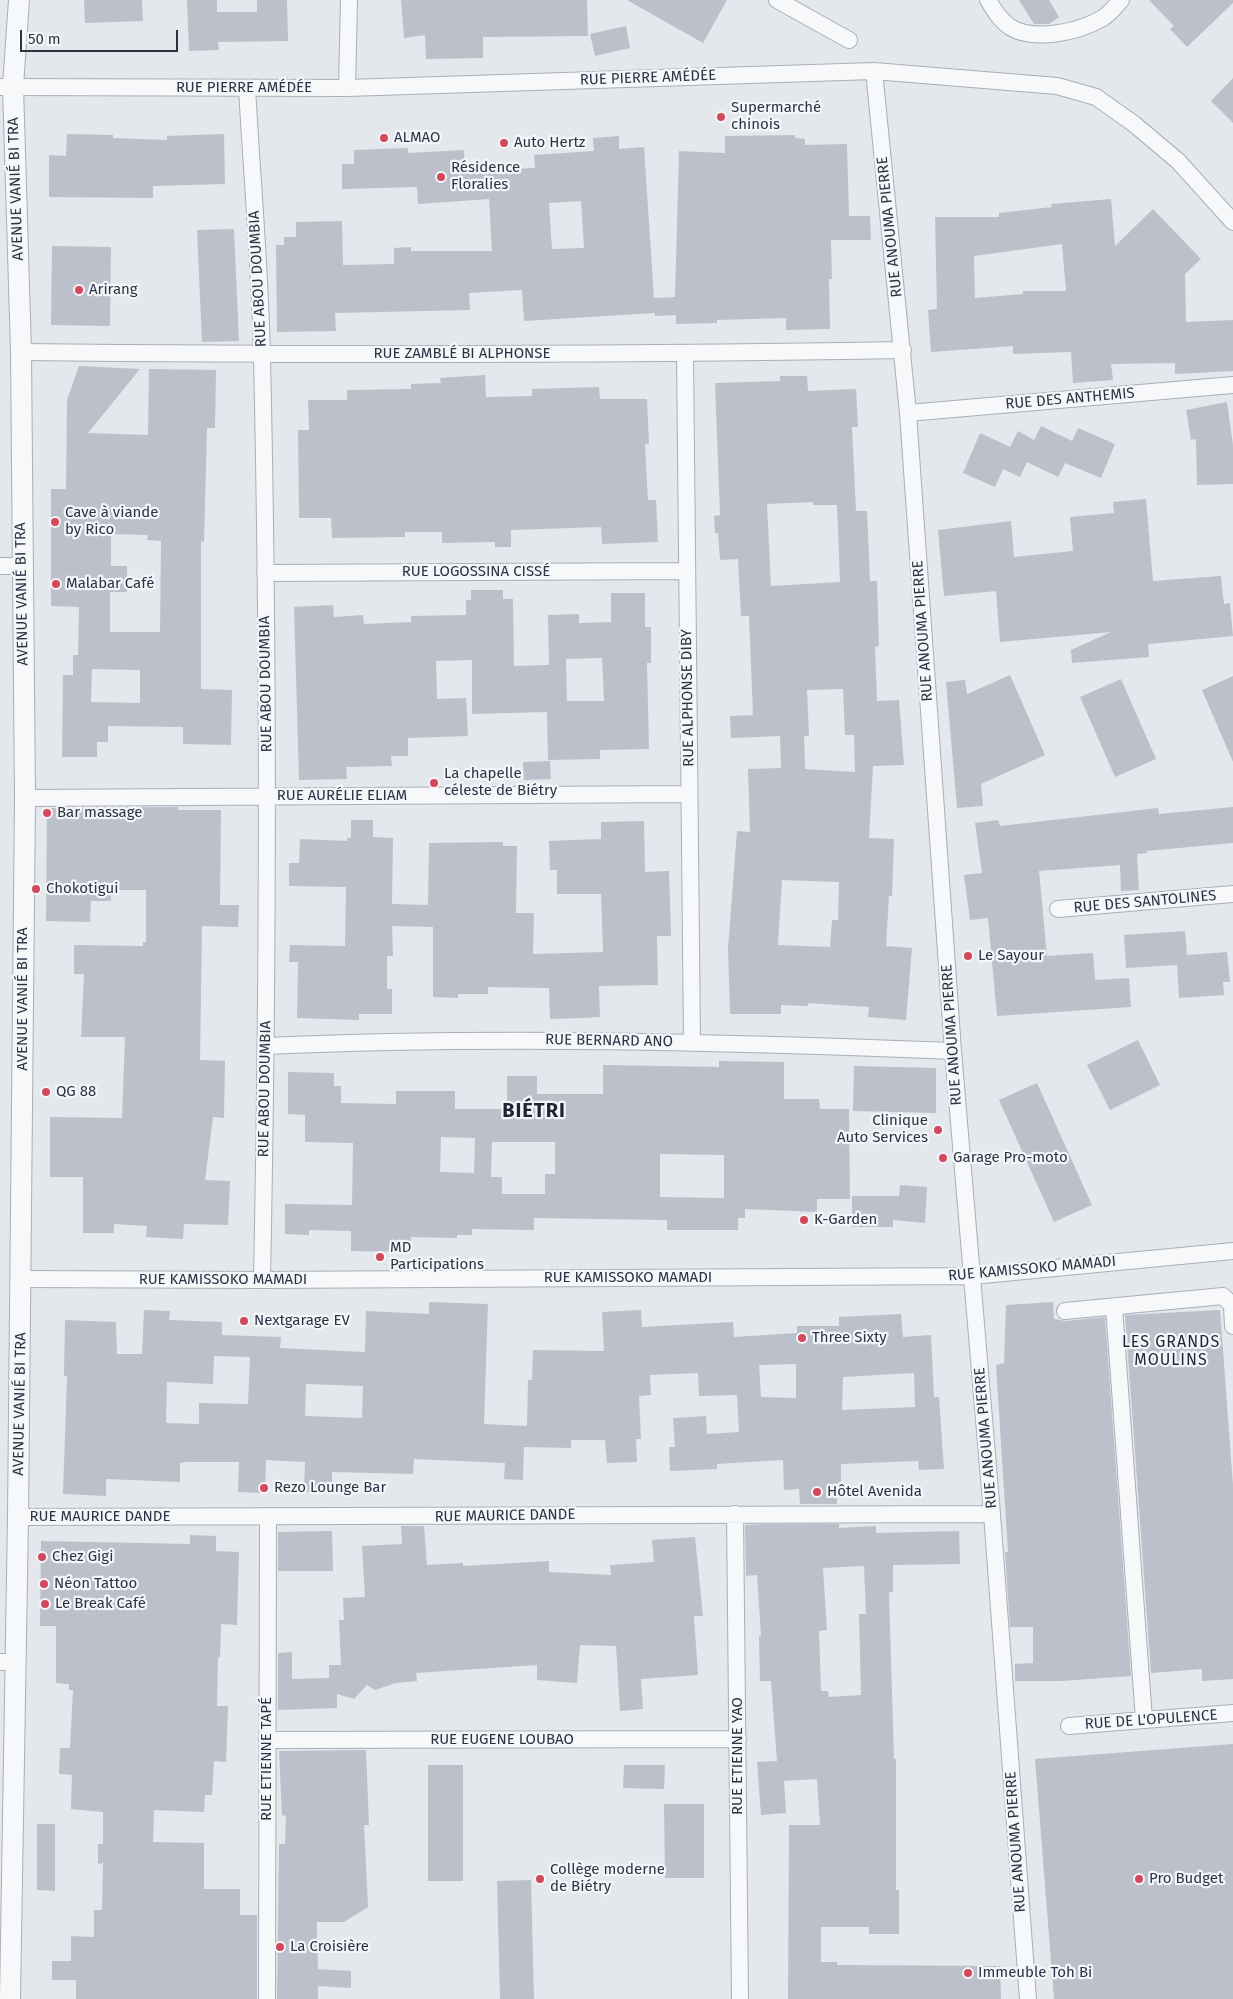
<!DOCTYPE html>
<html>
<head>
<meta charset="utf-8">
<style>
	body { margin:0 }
	#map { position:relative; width:1233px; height:1999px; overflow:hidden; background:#e4e7ec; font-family:"Fira Sans",sans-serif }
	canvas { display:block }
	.scale { position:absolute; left:20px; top:30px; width:158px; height:22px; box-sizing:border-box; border:2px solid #2b3445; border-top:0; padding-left:6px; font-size:15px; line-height:18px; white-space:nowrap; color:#2b3445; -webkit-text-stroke:4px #f4f6f9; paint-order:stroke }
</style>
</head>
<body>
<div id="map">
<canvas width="1233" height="1999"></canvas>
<div class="scale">50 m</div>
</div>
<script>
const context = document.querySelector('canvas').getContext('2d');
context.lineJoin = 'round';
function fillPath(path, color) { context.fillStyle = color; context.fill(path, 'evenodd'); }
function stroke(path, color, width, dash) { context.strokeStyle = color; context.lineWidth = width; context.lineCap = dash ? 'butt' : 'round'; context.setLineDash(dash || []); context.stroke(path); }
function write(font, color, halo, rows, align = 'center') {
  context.font = font + ' "Fira Sans",sans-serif'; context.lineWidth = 4.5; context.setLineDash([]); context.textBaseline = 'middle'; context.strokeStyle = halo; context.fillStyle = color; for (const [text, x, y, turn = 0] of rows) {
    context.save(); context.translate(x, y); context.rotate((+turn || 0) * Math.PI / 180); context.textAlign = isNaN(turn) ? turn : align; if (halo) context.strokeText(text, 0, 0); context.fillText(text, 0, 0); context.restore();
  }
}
fillPath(new Path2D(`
	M84,0H142L143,21L85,23Z
	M187,0H217V12H257V0H287L288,41L218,42L219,50L189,51Z
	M401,0H587L588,36L483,37V58L426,59L425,35L404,38Z
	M627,0H727L703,43Z
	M1019,0H1049L1059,17L1049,24H1034Z
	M1149,0H1233V3L1187,47L1170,29L1174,26Z
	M626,26L630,48L595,56L590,34Z
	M1233,78V123L1211,101Z
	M67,134L113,135V138L167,140V136L224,134L225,184L153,186V198L49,197V155L66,156Z
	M795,135V138L805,139V145L847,144L849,216H870L871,240H831L832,279H829L830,329L786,330V318L717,320V323L676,324V315L655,316V313L524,321L522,290L469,293L470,310L335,313L336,331L277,332L276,245H284V237H296V222L342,221L343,265L394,264V248L411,247V251H492L489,199L418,204L417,187L342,189V164H354V150L408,148V153L464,150L465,171L535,168L534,155L594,151L593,138L619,136V149L644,147L654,298L675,297L679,151L725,153V136ZM581,201L584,248L552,249L549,203Z
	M1111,199L1115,246L1153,209L1201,259L1185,274L1186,322L1233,320V371L1175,374V363L1111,364L1113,380L1073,383L1071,352L1013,354V346L931,352L928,310L937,309L935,217H999V213L1052,207L1051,204ZM1062,244L1066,291H1023V294L975,298L974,256Z
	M234,229L239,341L202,342L197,230Z
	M52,246L111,247L110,326L51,325Z
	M79,366L140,369L88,433L148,435L149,369L216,370L215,428H207L204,542L201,541V689L232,690L231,745L183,744V727L108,726V742H97V757H62L63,675H73V655H78L79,607L51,606V489H66L67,400ZM111,534L148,535L147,540L161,541L160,632H110V592H127V566H111ZM92,669L140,670V703L91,702Z
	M485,375L486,397L532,396V389L599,387L600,399H647L649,444H645L648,500H656L658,542L602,544L601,527L511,530V547H495V542L442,543V532H405V537L332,538L331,518H299L298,430H309L308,400H347V390L411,389V384L441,383L440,378Z
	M780,376H807L808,391L856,389L858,427H852L856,511H867L870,581H877L879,646L875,647L877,701L899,700L904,765L873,766L869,838L894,839L892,896H889L886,946L912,948L906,1020L868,1017L869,1007L808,1003V1006L781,1005V1014H730L728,948L737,831L750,832L748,769L781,768L780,736L731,738L730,716L753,715L749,616H741L738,559L720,560L718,533H715L714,516L720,515L715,383L780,381ZM813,502V505H837L840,582L771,586L767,504ZM843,689L845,735H854L855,772L805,769L804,736H809L807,690ZM782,880L839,882L838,920H832L830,947L778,945Z
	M1227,402L1233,445V484L1197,485L1196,439L1191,440L1186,410Z
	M1041,426L1072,441L1078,428L1115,444L1101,478L1065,463L1058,477L1027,462L1020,477L1003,469L995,487L963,473L980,433L1010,447L1018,431L1034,440Z
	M1146,499L1153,581L1221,576L1224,604L1230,603L1233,636L1148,644L1149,657L1072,663L1071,650L1111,632L1000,642L996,591L944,596L938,530L1011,521L1014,557L1073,551L1070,517L1114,513L1113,502Z
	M471,590H503V599H513L514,666L549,665L548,615L579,614V623L611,622V593H645V627H651V663H647L649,749L600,750V759L548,760L547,712L472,714V660L436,661L437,699L466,698L468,736L408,738V756H391L392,766L346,767L347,779L299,780L294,607L333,605L334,617L363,615L364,624L411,622V616L466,615V600H471ZM602,658L604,701H567L566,659Z
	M1010,675L1045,755L981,784L983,806L957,808L946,682L965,680L967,694Z
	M1233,676V762L1202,690Z
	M1121,679L1156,759L1115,777L1080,697Z
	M550,761L551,779L524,780L523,762Z
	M168,807H178V810H221L220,905H239L238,927L202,926L200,1060L225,1061L224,1118L213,1117L205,1180L230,1181L228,1225L184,1224L183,1239L146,1237L147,1226L114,1224V1233H83V1177H50V1117L122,1118L125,1037H81L84,974H74V945L143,946V942H146V890H111V901H91L90,922L46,921L47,808Z
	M1233,807V843L1146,851L1147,853L1137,854L1139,890L1121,891L1120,865L1039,871L1047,956L1093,953L1095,980L1129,978L1131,1007L997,1016L988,918L970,920L964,875L982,873L975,823L998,820L1000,826L1158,808L1159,814Z
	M351,820H373V837L393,838L392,904L428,905L429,843L503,842V846H517L516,913H534L533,954L603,952L601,894H557V870H550L549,841L601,839V822L644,821L645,872L669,871L671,936H657L658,985L599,986L600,1017L584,1018L550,1019L549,988L488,987V994H458V998L433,997V927L392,926L393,956H387V989H392V1014H359V1020L297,1018L298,962H289L290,945L345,946L346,887L289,886V863H299L300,839L347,841V838H351Z
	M1185,931L1187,955L1227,952L1230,982H1223L1224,995L1179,998L1177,965L1126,968L1124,935Z
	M1138,1040L1160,1085L1110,1110L1087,1065Z
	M719,1061L784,1062V1099H819L820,1109H849L850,1199H817V1212L745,1209V1218H738V1230H667V1220L534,1218V1230L472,1229V1235H457V1238L411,1237L410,1252L351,1251V1231L309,1230V1235L285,1234V1204L352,1205L353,1143L305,1142V1115L288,1114V1072L334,1073V1086H341V1103L396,1104V1091H455V1109H507V1076H537V1094H603V1065L719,1067ZM441,1137L475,1138L474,1173L440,1172ZM492,1142H555V1174H545V1194H502V1177H491ZM660,1154L724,1155V1198L660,1197Z
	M854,1066L936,1068V1113L853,1111Z
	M1037,1083L1092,1205L1054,1222L999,1100Z
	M900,1185L927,1187L925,1223L893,1220V1227H852V1196H899Z
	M429,1302L488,1304L484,1424L527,1426L528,1380H532L533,1350L604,1351L602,1312L641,1310L642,1327L733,1322L734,1337L797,1333V1326H839V1317L901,1314L903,1337L931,1335L934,1397H939L944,1469L919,1470L918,1461L841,1464V1492H837V1504H800L799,1489L784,1490L783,1460L717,1464V1469L670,1471L669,1447H675L673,1418L706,1416L707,1434L739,1432L737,1395L699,1396L698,1373L650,1375L651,1395L639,1396L641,1439H636L637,1462L607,1463L605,1440H571V1448L524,1447L523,1480L504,1479L505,1463L414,1459L413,1474L332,1472V1493L304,1492L305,1462L266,1460L265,1493L238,1492L239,1462H185L180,1463V1482L106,1479V1496L63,1494L67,1376H64L65,1320L116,1322L117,1354H142L144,1310L170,1311L169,1320L222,1322V1335L281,1337L280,1348L365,1352L366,1311L429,1314ZM214,1356L250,1357L248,1404L199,1403V1424L166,1423L167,1382L213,1384ZM796,1364V1398L761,1397L759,1365ZM914,1373L915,1407L842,1410L843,1377ZM306,1384L363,1386L362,1418L305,1416Z
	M1053,1302L1054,1319L1066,1321L1105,1317L1131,1676L1061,1681H1015V1664L1033,1663V1627H1010L1005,1552H1008L996,1365L1004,1363L1006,1305Z
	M1220,1310L1233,1485V1679L1202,1681V1669L1151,1673L1125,1315Z
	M765,1524H839V1528L876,1526V1533L959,1531L960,1564L893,1565V1592H889L894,1759H896V1890H899V1934H869V1927H821V1962H837V1965L1000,1966L1001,1999H788L789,1825H820L817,1779L784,1781L786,1813L761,1815L757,1762L777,1761L771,1681H760L759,1636H761L757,1575L746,1576L745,1525ZM864,1566L866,1614H859L861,1695L829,1697L828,1691H821L819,1631L827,1630L823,1568Z
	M401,1526H424L427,1565L463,1563V1566L549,1561V1572L611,1575L610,1565L654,1562L652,1540L695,1537L703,1616H694L698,1675L641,1679L643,1709L620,1711L616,1646L580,1645L577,1683L537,1680V1665L416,1673L417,1681L396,1683L375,1690L367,1685L354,1699L337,1694V1708L278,1710V1653L292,1652V1679L329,1678V1665H341L339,1620H344L343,1598L365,1597L362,1546L402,1544Z
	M332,1531L333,1571H278V1532Z
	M190,1535L216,1536V1551L239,1552L237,1625L221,1624L220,1657H218L217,1706H228L226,1762L214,1761L212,1795H205L204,1812L154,1810L153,1842L204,1843V1889H240V1915H257V1999H76V1980H52V1961H71V1936L94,1937V1910H102L103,1863L98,1864V1844H103V1812L71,1809L72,1775L59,1774L60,1748H70L73,1690H69V1684L56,1683V1626H40L41,1541L190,1544Z
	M1233,1744V1999H1054L1035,1759Z
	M366,1750L369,1825H364L368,1907L344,1922H317V1938L314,1940H317L318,1969L351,1971V1988L318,1986V1999H277L279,1844H285L286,1816L282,1815L279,1751Z
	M428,1765H463V1881H428Z
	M624,1765H665L664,1789L623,1788Z
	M664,1804H704V1878H665Z
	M37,1824H55V1891L37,1890Z
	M531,1880L534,1999H500L497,1881Z`), '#bbc0ca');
const minor = new Path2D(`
	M777,0L849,40
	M988,0C994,10 1000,20 1010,27C1034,42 1078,32 1101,19C1109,15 1115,7 1121,0
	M874,71L908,413L953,1051L992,1514L1028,1999
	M0,87L347,88L874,71L1057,86L1096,97L1134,124L1178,161L1233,222
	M247,88C252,177 260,267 262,357C269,665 268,973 262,1280
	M347,88L349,0
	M21,352C315,355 609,355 903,350
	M685,354L692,1041
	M908,413L1233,385
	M0,566H21
	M265,573L687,571
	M25,798L689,794
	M1058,909L1233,894
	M266,1046C495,1036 724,1042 953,1051
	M21,1279L262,1280L972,1276L1233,1251
	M1114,1307L1144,1720
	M1065,1311L1223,1296L1232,1305L1233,1326
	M735,1514L740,1999
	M18,1517C343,1518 667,1513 992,1514
	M0,1662H15
	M1069,1726L1233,1713
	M267,1740L738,1739
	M267,1999L268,1518`);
const tertiary = new Path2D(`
	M10,1999L18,1517L25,798L21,352L13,86L19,0`);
stroke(minor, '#a9aeb7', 18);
stroke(tertiary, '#a9aeb7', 22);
stroke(minor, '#f7f8fa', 16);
stroke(tertiary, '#f7f8fa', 20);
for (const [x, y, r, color] of [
	[721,117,5,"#d1495b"],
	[384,138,5,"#d1495b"],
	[504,143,5,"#d1495b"],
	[441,177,5,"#d1495b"],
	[79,290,5,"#d1495b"],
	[55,522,5,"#d1495b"],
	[56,584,5,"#d1495b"],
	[434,783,5,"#d1495b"],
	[47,813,5,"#d1495b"],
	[36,889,5,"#d1495b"],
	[968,956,5,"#d1495b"],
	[46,1092,5,"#d1495b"],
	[938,1130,5,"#d1495b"],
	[943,1158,5,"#d1495b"],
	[804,1220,5,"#d1495b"],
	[380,1257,5,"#d1495b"],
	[244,1321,5,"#d1495b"],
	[802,1338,5,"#d1495b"],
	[264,1488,5,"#d1495b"],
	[817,1492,5,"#d1495b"],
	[42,1557,5,"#d1495b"],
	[44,1584,5,"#d1495b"],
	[45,1604,5,"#d1495b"],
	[540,1879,5,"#d1495b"],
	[1139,1879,5,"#d1495b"],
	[280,1947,5,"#d1495b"],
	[968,1973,5,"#d1495b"]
]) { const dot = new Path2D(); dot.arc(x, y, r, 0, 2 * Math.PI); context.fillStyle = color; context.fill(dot); stroke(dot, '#f4f6f9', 2); }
write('15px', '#2b3445', '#f4f6f9', [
	["RUE PIERRE AMÉDÉE",648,78,-2],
	["RUE PIERRE AMÉDÉE",244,88],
	["AVENUE VANIÉ BI TRA",16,189,-92],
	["RUE ANOUMA PIERRE",890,227,-96],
	["RUE ABOU DOUMBIA",258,279,-93],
	["RUE ZAMBLÉ BI ALPHONSE",462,354],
	["RUE DES ANTHEMIS",1070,399,-5],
	["RUE LOGOSSINA CISSÉ",476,572],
	["AVENUE VANIÉ BI TRA",22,594,-91],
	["RUE ANOUMA PIERRE",923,631,-94],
	["RUE ABOU DOUMBIA",266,684,-91],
	["RUE ALPHONSE DIBY",688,698,-91],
	["RUE AURÉLIE ELIAM",342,796],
	["RUE DES SANTOLINES",1145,902,-5],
	["AVENUE VANIÉ BI TRA",23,999,-90],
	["RUE ANOUMA PIERRE",952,1035,-94],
	["RUE BERNARD ANO",609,1041,1],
	["RUE ABOU DOUMBIA",265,1089,-89],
	["RUE KAMISSOKO MAMADI",1032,1269,-5],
	["RUE KAMISSOKO MAMADI",628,1278],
	["RUE KAMISSOKO MAMADI",223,1280],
	["AVENUE VANIÉ BI TRA",20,1404,-89],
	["RUE ANOUMA PIERRE",986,1438,-95],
	["RUE MAURICE DANDE",505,1516,-1],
	["RUE MAURICE DANDE",100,1517],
	["RUE DE L'OPULENCE",1151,1720,-4],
	["RUE EUGENE LOUBAO",502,1740],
	["RUE ETIENNE YAO",738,1756,-90],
	["RUE ETIENNE TAPÉ",267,1759,-90],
	["RUE ANOUMA PIERRE",1016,1842,-94]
]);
write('15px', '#2b3445', '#f4f6f9', [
	["Supermarché",731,108],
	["chinois",731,125],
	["ALMAO",394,138],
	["Auto Hertz",514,143],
	["Résidence",451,168],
	["Floralies",451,185],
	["Arirang",89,290],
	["Cave à viande",65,513],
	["by Rico",65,530],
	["Malabar Café",66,584],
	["La chapelle",444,774],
	["céleste de Biétry",444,791],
	["Bar massage",57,813],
	["Chokotigui",46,889],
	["Le Sayour",978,956],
	["QG 88",56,1092],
	["Clinique",928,1121,"right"],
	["Auto Services",928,1138,"right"],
	["Garage Pro-moto",953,1158],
	["K-Garden",814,1220],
	["MD",390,1248],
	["Participations",390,1265],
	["Nextgarage EV",254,1321],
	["Three Sixty",812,1338],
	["Rezo Lounge Bar",274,1488],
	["Hôtel Avenida",827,1492],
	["Chez Gigi",52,1557],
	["Néon Tattoo",54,1584],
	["Le Break Café",55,1604],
	["Collège moderne",550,1870],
	["de Biétry",550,1887],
	["Pro Budget",1149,1879],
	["La Croisière",290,1947],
	["Immeuble Toh Bi",978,1973]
], 'left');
context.letterSpacing = '1px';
write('16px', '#1d2536', '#f4f6f9', [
	["LES GRANDS",1171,1343],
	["MOULINS",1171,1361]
]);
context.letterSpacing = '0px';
context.letterSpacing = '1px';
write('bold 20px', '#1d2536', '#f4f6f9', [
	["BIÉTRI",534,1111]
]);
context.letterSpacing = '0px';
</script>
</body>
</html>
